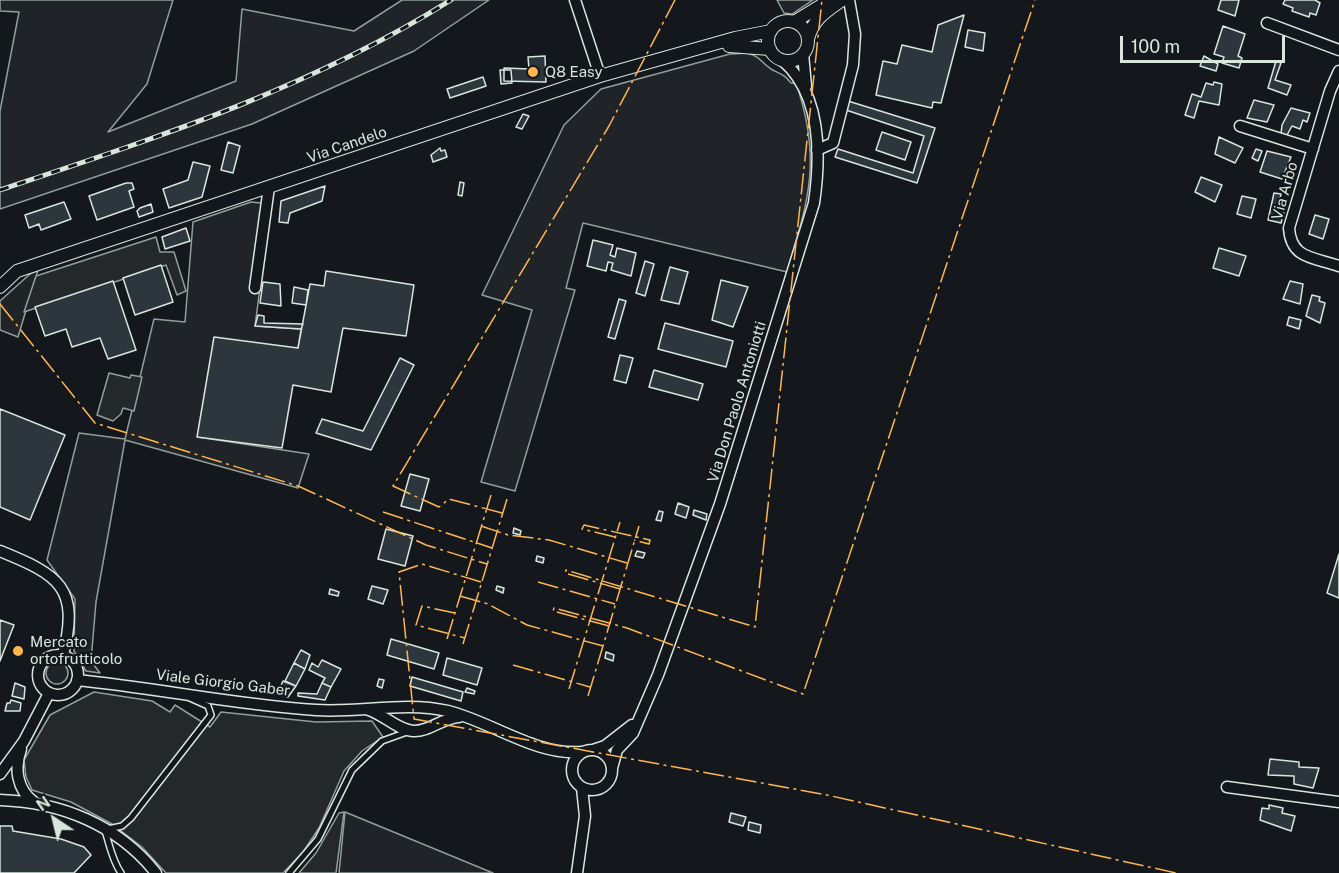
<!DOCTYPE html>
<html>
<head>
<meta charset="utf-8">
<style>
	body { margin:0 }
	#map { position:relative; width:1339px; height:873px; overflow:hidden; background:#14181c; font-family:"Public Sans",sans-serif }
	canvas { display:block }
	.north { position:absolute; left:24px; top:789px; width:60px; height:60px; -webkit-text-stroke:4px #14181c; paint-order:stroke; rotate:325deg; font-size:16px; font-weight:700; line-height:24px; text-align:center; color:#d8e6dc }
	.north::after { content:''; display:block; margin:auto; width:21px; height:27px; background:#d8e6dc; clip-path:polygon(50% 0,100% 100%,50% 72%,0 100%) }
	.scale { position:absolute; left:1120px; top:36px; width:165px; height:27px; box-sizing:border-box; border:3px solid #d8e6dc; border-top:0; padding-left:8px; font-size:18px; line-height:21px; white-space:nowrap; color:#d8e6dc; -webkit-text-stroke:4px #14181c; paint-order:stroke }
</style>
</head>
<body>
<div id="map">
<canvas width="1339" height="873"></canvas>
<div class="north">N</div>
<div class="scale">100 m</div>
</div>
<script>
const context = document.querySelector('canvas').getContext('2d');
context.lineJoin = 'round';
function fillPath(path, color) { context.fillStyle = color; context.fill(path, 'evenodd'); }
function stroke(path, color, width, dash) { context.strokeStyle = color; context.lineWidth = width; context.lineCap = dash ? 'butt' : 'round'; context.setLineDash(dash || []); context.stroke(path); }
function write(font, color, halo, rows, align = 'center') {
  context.font = font + ' "Public Sans",sans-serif'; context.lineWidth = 4.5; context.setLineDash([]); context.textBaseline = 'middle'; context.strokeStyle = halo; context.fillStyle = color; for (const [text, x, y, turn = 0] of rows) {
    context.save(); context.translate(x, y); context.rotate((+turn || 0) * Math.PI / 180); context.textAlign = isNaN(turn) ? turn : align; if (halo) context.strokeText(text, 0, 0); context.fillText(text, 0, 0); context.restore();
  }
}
const green = new Path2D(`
	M0,0H173L147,84L108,132L236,81L242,9L354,31L402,0H489L414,51L252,124L0,209V111L19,12L0,11Z
	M777,0H813L792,14L784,13Z
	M747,53C762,57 760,62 771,69C780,74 784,74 791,83H796C822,159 809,199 787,272L583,223L566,288L575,290L515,491L481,482L532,310L482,295L564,125L601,89L730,54Z
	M251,202L271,204L255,326L301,329L298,348L198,437L309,454L298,488L125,440L96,602L91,661L100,673L86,671L74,651L75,599L47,560L79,433L125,439L154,319L185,322L193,222Z
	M38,270L18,337L0,330V301L30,274Z
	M46 673a11 11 0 1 1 22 0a11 11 0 1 1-22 0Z
	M345,812L493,873H339Z`);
fillPath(green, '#202428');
stroke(green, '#939e99', 1.5);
const parking = new Path2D(`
	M156,237L160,252H174L186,291L177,295L166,265L24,312L36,276Z
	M109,373L130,378L131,375L142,377L134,411L123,408L121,414L113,421L97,415Z
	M94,692L152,701L170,712L175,705L210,727L221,712L316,722L372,721L383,737L362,751L344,771L319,828L303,852L283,873H166L142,847L112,824L71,802L32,790L26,777L24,760L50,715Z
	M344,812L336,873H299L316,853L339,813Z`);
fillPath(parking, '#24282b');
stroke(parking, '#939e99', 1.5);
const building = new Path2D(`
	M1221,0H1239L1235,16L1218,10Z
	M1285,0H1315L1320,3L1316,15L1310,13L1309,17L1292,11L1293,8L1283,4Z
	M964,15L941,103L933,102L932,108L876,95L883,61L897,64L902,45L932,52L938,25Z
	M1223,26L1245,34L1238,56L1242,58L1239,68L1222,63L1224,57L1214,54Z
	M968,30L985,33L983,51L965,47Z
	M545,56L546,82L504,81V68L529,69L528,57Z
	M1204,56L1218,64L1216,71L1200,66Z
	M1276,61L1281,63L1275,80L1291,85L1287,95L1268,88Z
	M500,70H511L512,83L501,84Z
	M483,77L486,86L450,98L447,89Z
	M1214,82L1222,84L1219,105L1199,101L1194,118L1185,115L1192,94L1201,97L1206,83L1213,85Z
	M1254,100L1274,105L1267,122L1247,118Z
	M848,101L935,128L917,183L835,157L838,149L913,173L924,136L846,110Z
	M1291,108L1310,113L1307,122L1303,120L1300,129L1292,126L1287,135L1281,134L1282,125Z
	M523,114L529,116L522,129L516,127Z
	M882,132L911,142L905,160L876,150Z
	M1219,137L1243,148L1235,163L1215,154Z
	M228,142L240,146L233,173L221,170Z
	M440,148L441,151L445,150L447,157L433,162L431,155Z
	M1256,149L1262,151L1258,161L1252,158Z
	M1267,151L1291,157L1282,179L1260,172Z
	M193,162L210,166L202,197L169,208L163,189L188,180Z
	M1201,177L1222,185L1215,202L1195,192Z
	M460,182L464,183L462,196L458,195Z
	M126,183H132L134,189L129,191L134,207L97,220L89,196Z
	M325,186L322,201L290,213L288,223L279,222L281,201Z
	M1274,193L1281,194L1280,199L1287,201L1281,223L1268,220Z
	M1242,196L1256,199L1251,218L1237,214Z
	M64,202L71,219L41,230L39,224L29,228L25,215Z
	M151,204L153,212L139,217L137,211L140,208Z
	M1315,215L1329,219L1323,239L1309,234Z
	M186,228L190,241L165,249L162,237Z
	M593,240L613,245L610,255L615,257L617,248L636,253L631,276L611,270L613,263L608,262L606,271L587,266Z
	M1219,248L1246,256L1239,276L1213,268Z
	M645,261L654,264L645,296L636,293Z
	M161,265L173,302L135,315L123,278Z
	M670,267L688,272L679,304L661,300Z
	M326,271L414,285L406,336L343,328L331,392L293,385L282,448L197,437L214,337L298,348L310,284L324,286Z
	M721,280L748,287L733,327L712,320Z
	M113,281L136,350L108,359L100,338L72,347L66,329L45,336L35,307Z
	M1290,281L1303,284L1300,304L1283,299Z
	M263,282L280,284L281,306L260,303Z
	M294,287L308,290L306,305L292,303Z
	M1312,295L1320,297L1319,301L1325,303L1320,323L1306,316Z
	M619,299L626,301L615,339L608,337Z
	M258,315L264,316V323L303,324L301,329L255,326Z
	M1289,317L1301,320L1299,329L1287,325Z
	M665,323L733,341L726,367L658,349Z
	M620,355L633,358L626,383L614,380Z
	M400,358L414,365L371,450L316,433L322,419L363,431Z
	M654,370L703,384L698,400L649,387Z
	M0,409L65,435L30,520L0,507Z
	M410,474L429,479L420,511L401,506Z
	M678,503L689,507L686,518L675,514Z
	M694,510L707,514L706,520L693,515Z
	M659,511L663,512L661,521L656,520Z
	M514,528L521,531L520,535L513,533Z
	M386,529L413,536L405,566L378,559Z
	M637,551L645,553L643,558L635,556Z
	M1339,554V598L1327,593Z
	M537,556L544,558L543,563L536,561Z
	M372,586L388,590L383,604L368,599Z
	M497,586L504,588L503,593L496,590Z
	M330,589L339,592L338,596L329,594Z
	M0,620L14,625L0,661Z
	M391,639L439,653L434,669L387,655Z
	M301,650L310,655L305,669L294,663Z
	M606,652L614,655L613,661L605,658Z
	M447,658L482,668L477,685L443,675Z
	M322,660L341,669L331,687L322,683L325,678L309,670L312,663L318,667Z
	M294,663L305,669L296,686L285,681Z
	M412,677L463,692L461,701L410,686Z
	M379,679L384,680L382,688L377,686Z
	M283,681L296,686L288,697L277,694Z
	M15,683L25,687L24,699L12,696Z
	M322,683L331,687L325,700L298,696V693L317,694Z
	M467,688L475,691L474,694L465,692Z
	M11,700L21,703L20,711H5L7,703H10Z
	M1270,759L1299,762V767L1319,768L1313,788L1294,784V776L1268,775Z
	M1269,805L1283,808L1282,813L1295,816L1291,831L1260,820L1262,808L1269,809Z
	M731,813L746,817L743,826L729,822Z
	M749,822L761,825L760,833L748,830Z
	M0,826H12L13,831L61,839L84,847L91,855L74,873H0Z`);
fillPath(building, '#2c363c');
stroke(building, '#d8e6dc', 1.5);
const service = new Path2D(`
	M108,829L122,826L131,818L211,715L208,706L190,698
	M105,831C110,846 112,860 121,873
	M289,873L318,839L352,770L382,741L407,732`);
const minor = new Path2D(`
	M575,0L600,76
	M1267,23L1339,50
	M803,54L806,86
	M1339,71L1330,91L1289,228C1291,259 1313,257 1339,266
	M1240,126L1313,149
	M817,150L833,143L853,65L855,34L849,0
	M255,288L269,187
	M0,551C59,575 80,587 63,655
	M38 675a20 20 0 1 1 40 0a20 20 0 1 1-40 0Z
	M77,680C157,688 236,705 316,710C361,713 404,701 448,711C492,722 536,756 582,752
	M369,710C384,715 398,730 413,731C429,732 442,718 459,717
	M21,749C14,768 17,790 34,802
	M593,750L605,746L632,725
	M572 770a20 20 0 1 1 40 0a20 20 0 1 1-40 0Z
	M612,768L617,750L633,733L658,675L720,504L814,203C821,155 822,94 782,60
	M0,774L24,741L49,693
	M1227,787L1339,802
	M0,800C61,802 118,825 156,873
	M577,873L585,816L582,788`);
const tertiary = new Path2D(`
	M768 41a20 20 0 1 1 40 0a20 20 0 1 1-40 0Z
	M794,22L830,0
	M808,39C813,19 825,12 842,0
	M729,46L770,49
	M0,287L17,271L600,76L735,38L771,31`);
stroke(service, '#d8e6dc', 8);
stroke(minor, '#d8e6dc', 13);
stroke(tertiary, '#d8e6dc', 14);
stroke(service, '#14181c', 5);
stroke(minor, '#14181c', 10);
stroke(tertiary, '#14181c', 12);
const rail = new Path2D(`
	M0,190C156,138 311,88 451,0`);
stroke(rail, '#d8e6dc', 5);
stroke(rail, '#14181c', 3, [9]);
stroke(new Path2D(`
	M0,304L95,423L298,486L426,545L487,564
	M383,512L492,548
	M502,513L449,499L439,507L393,486L609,126L675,0
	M481,526L508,535L549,540L627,563
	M615,537L582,529L584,525L650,540L649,544L634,540
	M481,582L422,564L399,572L414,719L827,795L1176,873
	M538,582L615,604
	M620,589L565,573L566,570L755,627L822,0
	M460,596L488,604L527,625L603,646
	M455,613L422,606L416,625L465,638
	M609,626L553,611L554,608L627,628L803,694L1035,0
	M447,639L491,495
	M463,644L507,499
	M513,665L590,687
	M569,689L620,522
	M588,696L639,526`), '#ffb74d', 1.5, [21, 4.5, 3, 4.5]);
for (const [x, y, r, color] of [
	[533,72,6,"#ffb74d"],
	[18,651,6,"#ffb74d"]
]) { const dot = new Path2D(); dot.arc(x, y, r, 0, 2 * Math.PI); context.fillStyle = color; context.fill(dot); stroke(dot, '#14181c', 2); }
write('15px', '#d8e6dc', '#14181c', [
	["Q8 Easy",545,72],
	["Mercato",30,642],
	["ortofrutticolo",30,659]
], 'left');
write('15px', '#d8e6dc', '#14181c', [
	["Via Candelo",347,145,-19],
	["Via Arbo",1285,191,-74],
	["Via Don Paolo Antoniotti",737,402,-73],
	["Viale Giorgio Gaber",223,683,7]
]);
</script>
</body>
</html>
